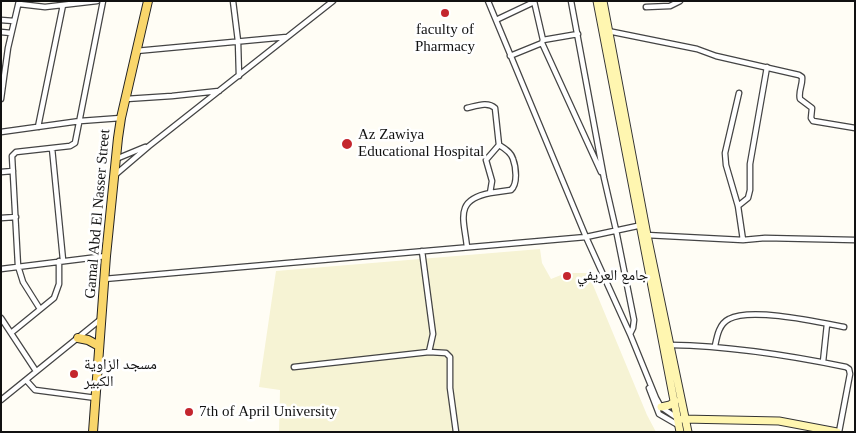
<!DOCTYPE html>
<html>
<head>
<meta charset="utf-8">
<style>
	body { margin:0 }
	#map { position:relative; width:856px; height:433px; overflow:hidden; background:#fffdf5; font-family:"Times New Roman",serif }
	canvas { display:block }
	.frame { position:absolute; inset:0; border:2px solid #111; pointer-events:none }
</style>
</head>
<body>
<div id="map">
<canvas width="856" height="433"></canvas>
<div class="frame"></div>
</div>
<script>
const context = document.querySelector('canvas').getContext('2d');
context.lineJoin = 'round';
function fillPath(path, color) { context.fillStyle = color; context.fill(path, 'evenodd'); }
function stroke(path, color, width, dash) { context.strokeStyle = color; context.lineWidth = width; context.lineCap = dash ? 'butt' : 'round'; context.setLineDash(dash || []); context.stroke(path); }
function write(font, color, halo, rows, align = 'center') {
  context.font = font + ' "Times New Roman","Noto Naskh Arabic",serif'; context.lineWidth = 5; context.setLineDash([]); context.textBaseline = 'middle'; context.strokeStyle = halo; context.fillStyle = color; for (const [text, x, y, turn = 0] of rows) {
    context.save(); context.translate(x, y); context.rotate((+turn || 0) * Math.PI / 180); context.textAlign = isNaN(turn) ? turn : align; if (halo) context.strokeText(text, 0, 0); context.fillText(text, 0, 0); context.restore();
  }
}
fillPath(new Path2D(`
	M540,249L542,263L551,279L566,273H588L647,415L656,432H279L280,390L259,387L276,271Z`), '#f6f3d4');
const street = new Path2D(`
	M233,1L238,41L239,76
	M488,1L586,237L630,334L656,398L661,407L677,418
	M534,1L543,40L542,43L601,172
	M571,1L604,178L616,230L634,320L633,328L630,334
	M19,4L45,7L97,1
	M646,7L670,6L680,1
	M1,20L14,21
	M496,20L534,2
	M608,31L697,49L716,56L799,75L802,77C803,85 798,91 800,99L812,108L811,118L813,121L855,128
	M1,32L11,33
	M543,40L578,34
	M136,51L287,37
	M510,56L542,43
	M739,93L725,153L726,165L738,206L743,240
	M1,99L8,48L19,1
	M126,99L172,96L219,91
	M467,108C476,106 488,101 495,108L499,145L486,160L492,181L490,193C454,200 464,219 467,247
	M38,127L63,5
	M1,132L80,121L121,118
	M52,148L63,260
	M116,159L145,147
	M1,172L13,171
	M115,175L149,146L333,1
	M490,193L511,190C518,184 516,167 513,159C511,152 504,148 499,145
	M738,206L748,198L750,190V164L767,67
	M1,218L16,217
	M646,235L743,240L765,238L855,240
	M1,269L106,256
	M104,279L586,237L642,225
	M40,309L23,282L18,266L12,156L16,152L70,146L75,143L103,1
	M1,318L36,371
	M11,333L54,298L59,284V261
	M671,345C730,346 788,355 846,367L849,369L850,374L839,432
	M715,346C717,336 719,324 729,319C751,307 818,322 844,327
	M429,352L446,353L450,357V388L456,432
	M823,362L827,324
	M294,367L429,352L433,334L422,251
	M26,380L35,390L96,398
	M649,388L659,414L678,425
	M1,400L101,319`);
const secondary = new Path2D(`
	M597,1L680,432
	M603,1L647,235L688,432
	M661,407L670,405L675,401
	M683,419L779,421L837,432`);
const primary = new Path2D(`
	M78,338L88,340L99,346
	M93,432L106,256L118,138L121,118L148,1`);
stroke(street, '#444', 7);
stroke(secondary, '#333', 9);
stroke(primary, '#222', 10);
stroke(street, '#fff', 4.5);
stroke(secondary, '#fff6b0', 7);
stroke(primary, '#f9d66b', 8);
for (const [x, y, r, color] of [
	[445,13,5,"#c4262e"],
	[347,144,6,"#c4262e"],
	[567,276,5,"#c4262e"],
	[74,374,5,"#c4262e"],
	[189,412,5,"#c4262e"]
]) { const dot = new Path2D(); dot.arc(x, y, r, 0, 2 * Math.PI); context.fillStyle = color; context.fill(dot); stroke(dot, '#fff', 2); }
write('15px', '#111', '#fff', [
	["faculty of",445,30,"center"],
	["Pharmacy",445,47,"center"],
	["Az Zawiya",358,135],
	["Educational Hospital",358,152],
	["جامع العريفي",577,276],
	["مسجد الزاوية",84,365],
	["الكبير",84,382],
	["7th of April University",199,412]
], 'left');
write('15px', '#111', '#fff', [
	["Gamal Abd El Nasser Street",98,214,-85]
]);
</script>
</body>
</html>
